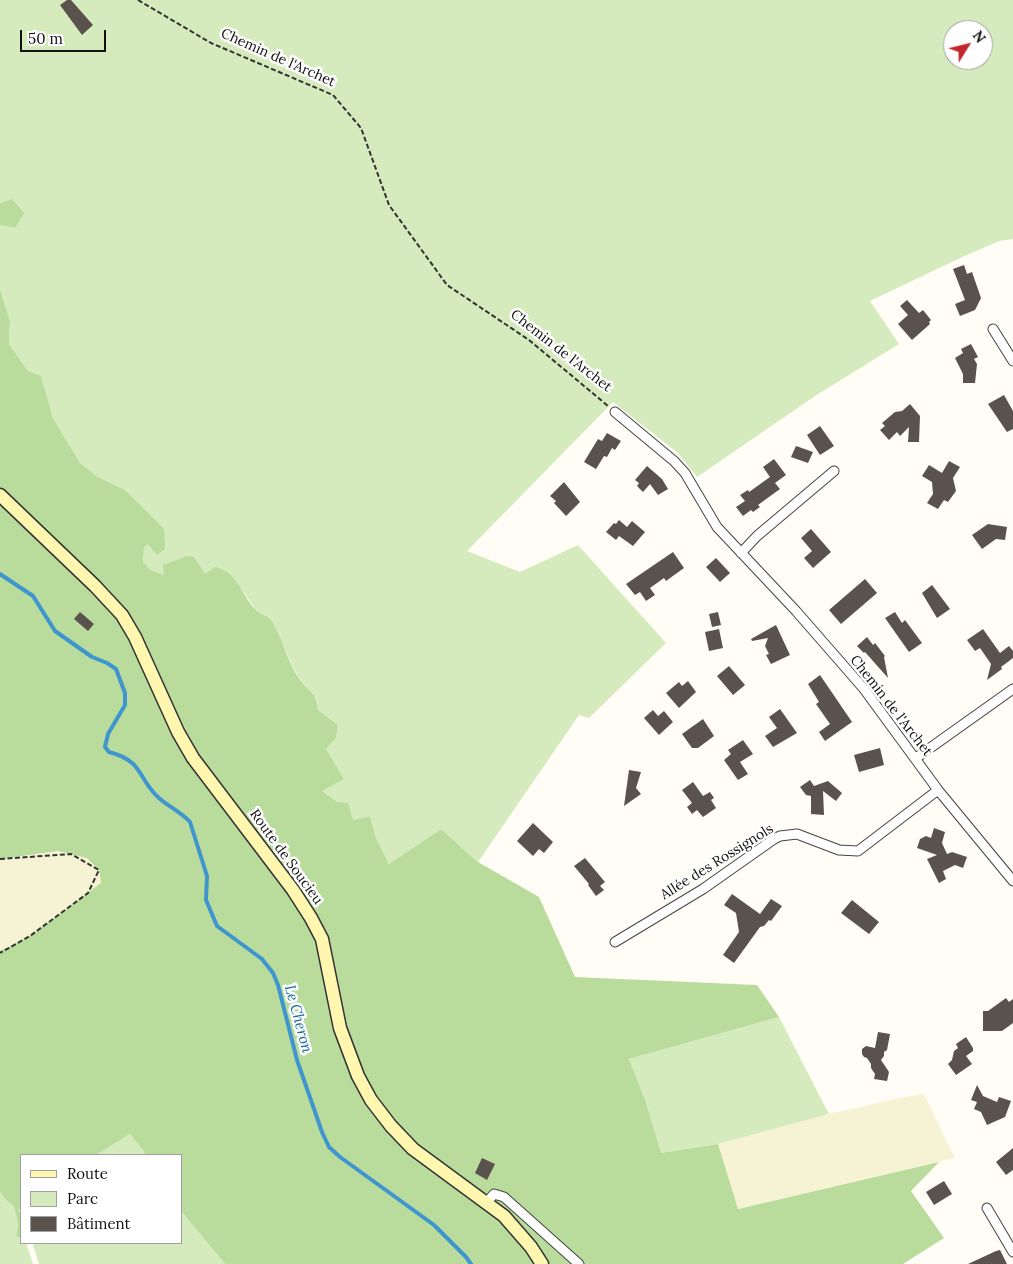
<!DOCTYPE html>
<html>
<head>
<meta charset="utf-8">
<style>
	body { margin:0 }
	#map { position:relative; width:1013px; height:1264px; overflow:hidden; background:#fffdf5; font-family:Lora,serif }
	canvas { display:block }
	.legend { position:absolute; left:20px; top:1154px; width:162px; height:90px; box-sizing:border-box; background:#fff; border:1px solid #a0a0a0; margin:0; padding:6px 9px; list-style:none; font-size:15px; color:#111 }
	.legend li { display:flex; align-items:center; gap:10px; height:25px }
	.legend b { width:25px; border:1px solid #a0a0a0 }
	.north { position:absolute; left:943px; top:20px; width:50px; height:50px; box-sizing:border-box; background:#fff; border:1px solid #a0a0a0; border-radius:50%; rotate:54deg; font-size:14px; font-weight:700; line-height:20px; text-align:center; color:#111 }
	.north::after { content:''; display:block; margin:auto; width:18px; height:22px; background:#c4262e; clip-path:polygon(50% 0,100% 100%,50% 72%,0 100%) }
	.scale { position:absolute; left:20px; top:30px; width:86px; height:22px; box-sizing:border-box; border:2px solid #111; border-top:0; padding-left:6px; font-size:15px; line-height:18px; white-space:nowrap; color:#111; -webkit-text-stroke:4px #fff; paint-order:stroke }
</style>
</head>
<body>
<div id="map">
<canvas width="1013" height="1264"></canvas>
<ul class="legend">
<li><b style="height:6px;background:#fff6b0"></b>Route</li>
<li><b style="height:14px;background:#d5ebbd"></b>Parc</li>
<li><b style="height:14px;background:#5a524d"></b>Bâtiment</li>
</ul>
<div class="north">N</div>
<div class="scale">50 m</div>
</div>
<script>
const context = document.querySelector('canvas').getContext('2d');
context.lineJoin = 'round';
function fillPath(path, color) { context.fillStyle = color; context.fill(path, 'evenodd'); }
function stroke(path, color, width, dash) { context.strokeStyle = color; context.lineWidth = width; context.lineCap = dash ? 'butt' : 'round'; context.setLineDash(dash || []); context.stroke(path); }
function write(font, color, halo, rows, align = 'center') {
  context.font = font + ' Lora,serif'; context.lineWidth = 5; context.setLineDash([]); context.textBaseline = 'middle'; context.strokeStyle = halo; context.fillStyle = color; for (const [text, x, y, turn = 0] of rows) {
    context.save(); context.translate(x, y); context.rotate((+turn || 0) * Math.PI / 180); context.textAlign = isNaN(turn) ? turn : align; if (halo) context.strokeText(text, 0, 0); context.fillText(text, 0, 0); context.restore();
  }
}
fillPath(new Path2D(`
	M58,851L87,858L99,870L101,884L30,936L0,951V859Z
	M924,1094L955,1158L737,1209L718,1144L829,1114L904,1097Z`), '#f6f3d4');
fillPath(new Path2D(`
	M0,0H1013V239L999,241L960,258L870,301L899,344L815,396L697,477L678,453L613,402L467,551L520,572L578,545L666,643L589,718L579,715L478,862L441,829L389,864L376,838L370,816L353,820L337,802L321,791L344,779L325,749L336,738L338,725L318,710L317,698L303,684L295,671L270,618L256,610L233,577L205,575L194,557L164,575L151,570L143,562L144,548L148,543L141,507L125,490L98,477L80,463L53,418L41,376L28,371L9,344L10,321L0,289V225L15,228L12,199L0,203ZM953,30H983V60H953Z
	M779,1017L829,1114L718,1144L661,1153L646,1102L629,1059Z
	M130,1134L145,1151V1155H96Z
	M0,1192L5,1199L14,1205L18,1225L16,1236L21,1239V1243H26L33,1264H0Z
	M181,1211L225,1264H39L33,1245L35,1243H181Z`), '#d5ebbd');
fillPath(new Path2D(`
	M12,199L24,213L15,228L0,225V203Z
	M0,289L10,321L9,344L28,371L41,376L53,418L80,463L98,477L125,490L164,529L165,549L157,555L148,544L144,548L143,562L151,570L164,575L163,565L187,556L194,557L205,574L215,567C239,572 240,594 256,610C260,614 268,615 271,620C284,641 288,666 304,685C314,696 317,694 318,710L338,725L336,738L326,749L344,779L322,791L337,802L348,803L353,820L370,816L376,838L389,864L441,829L478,862L539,897L575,977L757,985L779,1017L629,1059L646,1102L661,1153L718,1144L738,1209L939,1162L911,1191L944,1238L903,1264H225L181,1211V1155H145L144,1151L130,1134L96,1155H21V1208L19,1210L21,1216V1239L16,1236L18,1225L14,1206L5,1199L0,1192V951L30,936L101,883L99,870L87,858L58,851L0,859Z`), '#b9dc9c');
stroke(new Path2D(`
	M0,574L33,596L55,631L92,657L107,663L116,669L125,693V705L108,734L105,747L109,752C144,761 137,778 159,798C169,807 181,812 190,822L207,876L206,900L217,926L262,959L273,973L278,985L297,1060L322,1132L329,1147L340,1157L434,1225L466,1257L471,1264`), '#3f96cf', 4);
fillPath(new Path2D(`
	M67,0H71L93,25L82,35L60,5Z
	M964,265L967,274L972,272L981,298L975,310L960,316L955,304L965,300L953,269Z
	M907,300L919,313L923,310L931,320L929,322L930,324L912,340L898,324L908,315L900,306Z
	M971,344L978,357L974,359L977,364L975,383H963V374L955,358L963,353L961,349Z
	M1004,395L1013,411V429L1007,432L988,404Z
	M910,404L920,416L919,442H908L909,427L900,436L897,432L889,440L880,430L885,426L882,423L895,412L902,411Z
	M820,426L834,446L820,455L807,435Z
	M607,433L621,441L615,450L612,448L607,457L604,456L596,469L584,462L598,439L602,441Z
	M796,446L813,452L808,463L791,457Z
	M774,459L786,475L775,483L780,489L758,505L760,507L753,512L751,510L743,516L736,507L745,501L740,495L748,490L749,492L770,477L763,467Z
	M949,461L960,467L953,478L956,491L948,502L944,500L938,509L927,503L933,494L932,482L922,476L929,465L942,473Z
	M647,466L662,479L668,489L658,495L650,484L643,492L637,486L639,483L635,480Z
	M564,482L580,502L566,516L554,503L556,501L550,496Z
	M619,520L627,527L632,521L645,532L633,546L619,536L616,540L606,532L614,523L616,524Z
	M988,524L1007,527L1005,540L996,539L982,549L972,535Z
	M811,529L831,552L813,568L804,558L812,551L801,538Z
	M673,552L684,568L666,581L664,578L650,588L655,595L646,601L640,592L635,595L626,584Z
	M716,558L730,573L720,582L706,567Z
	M865,579L877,593L841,624L829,610Z
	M932,585L950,609L937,618L922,593Z
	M80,612L94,624L88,631L74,619Z
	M718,612L721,625L712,627L709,614Z
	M895,612L902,623L905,620L922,643L909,652L885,618Z
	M776,625L790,655L771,664L766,655L769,654L765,646L768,638L752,641L751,639Z
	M719,629L723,648L709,651L705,632Z
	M983,629L1000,653L1009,646L1013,651V658L1001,667L1002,669L987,680L991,664L980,648L975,651L967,640Z
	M867,637L873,645L875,643L885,656L884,657L888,678L865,652L864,653L857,646Z
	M729,666L745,685L733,695L717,676Z
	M820,675L852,722L825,741L819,732L830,724L816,704L819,702L808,684Z
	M688,681L696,692L679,708L666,693L679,682L682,686Z
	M780,709L797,733L773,747L765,736L777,728L769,717Z
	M653,710L658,716L664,711L673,722L659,735L644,718Z
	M703,719L714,736L698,748H692L682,734Z
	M743,740L753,754L740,762L748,774L738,780L724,760L731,754L728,750Z
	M880,748L884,765L859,772L854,755Z
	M629,770L641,772L636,788L641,794L624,806Z
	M810,780L814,786L828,781L842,793L836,801L823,791L824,815L811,814V796L806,795L800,787Z
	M693,782L703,796L710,792L714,798L711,800L716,808L703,817L697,810L692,814L687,807L692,803L682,790Z
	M533,823L553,842L544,853L539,849L533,856L517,841Z
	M934,828L945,832L942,843L947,854L952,852L967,857L963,868L955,865L943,871L946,879L939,883L927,859L937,855L917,848L920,839L926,836L931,838Z
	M585,858L605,882L600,886L604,890L596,896L588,885L589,884L574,866Z
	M732,894L760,914L771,899L782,906L771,921L769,920L764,926L760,927L734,963L723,955L739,932L736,913L724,905Z
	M852,900L879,922L869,934L841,913Z
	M1006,998L1009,1002L1013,999V1023L1002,1031H983V1011H988Z
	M878,1032L890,1034L887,1050L884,1052V1056L881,1060L889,1072L887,1081L874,1079L875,1074L871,1068V1064L867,1058L864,1057L862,1054V1049L866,1046L875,1048Z
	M966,1037L973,1048V1051L966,1056L972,1064L956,1075L948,1064L952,1060L954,1051L958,1048L956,1044Z
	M977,1085L983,1096L997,1102L999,1097L1011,1101L1005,1117L987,1125L981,1112L974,1109L977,1102L971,1100Z
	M1013,1148V1170L1006,1175L996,1162Z
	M482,1158L495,1164L487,1180L475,1173Z
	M944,1181L952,1194L934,1205L926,1192Z
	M1000,1250L1007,1264H968L996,1251Z`), '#5a524d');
const street = new Path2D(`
	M993,329L1013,361
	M615,412L674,461L685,473L717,527L796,611L864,689L938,790L1013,881
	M741,553L757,536L834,471
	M916,758L1013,689
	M615,942L703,889L774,839L780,836L797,834L839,850L858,851L938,790
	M487,1202L494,1194L504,1197L579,1264
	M987,1208L1013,1252`);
const secondary = new Path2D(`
	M0,495L95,586L122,615L135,637L178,732L193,758L293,890L311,918L322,939L340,1028L358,1076L371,1100L391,1126L413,1149L504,1216L531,1247L542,1264`);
stroke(street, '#444', 11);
stroke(secondary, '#333', 15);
stroke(new Path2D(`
	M138,0L211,43L333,95L361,128L389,205L447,285L529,340L608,406
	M0,859L71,854L99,870L88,893L30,936L0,953`), '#333', 2, [5, 2.5]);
stroke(street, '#fff', 9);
stroke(secondary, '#fff6b0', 12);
write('14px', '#111', '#fff', [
	["Chemin de l'Archet",278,58,24],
	["Chemin de l'Archet",561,351,38],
	["Chemin de l'Archet",891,706,52],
	["Route de Soucieu",286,857,54],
	["Allée des Rossignols",717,862,-32]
]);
write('italic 15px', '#1768a6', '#fff', [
	["Le Cheron",298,1019,75]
]);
</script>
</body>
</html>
